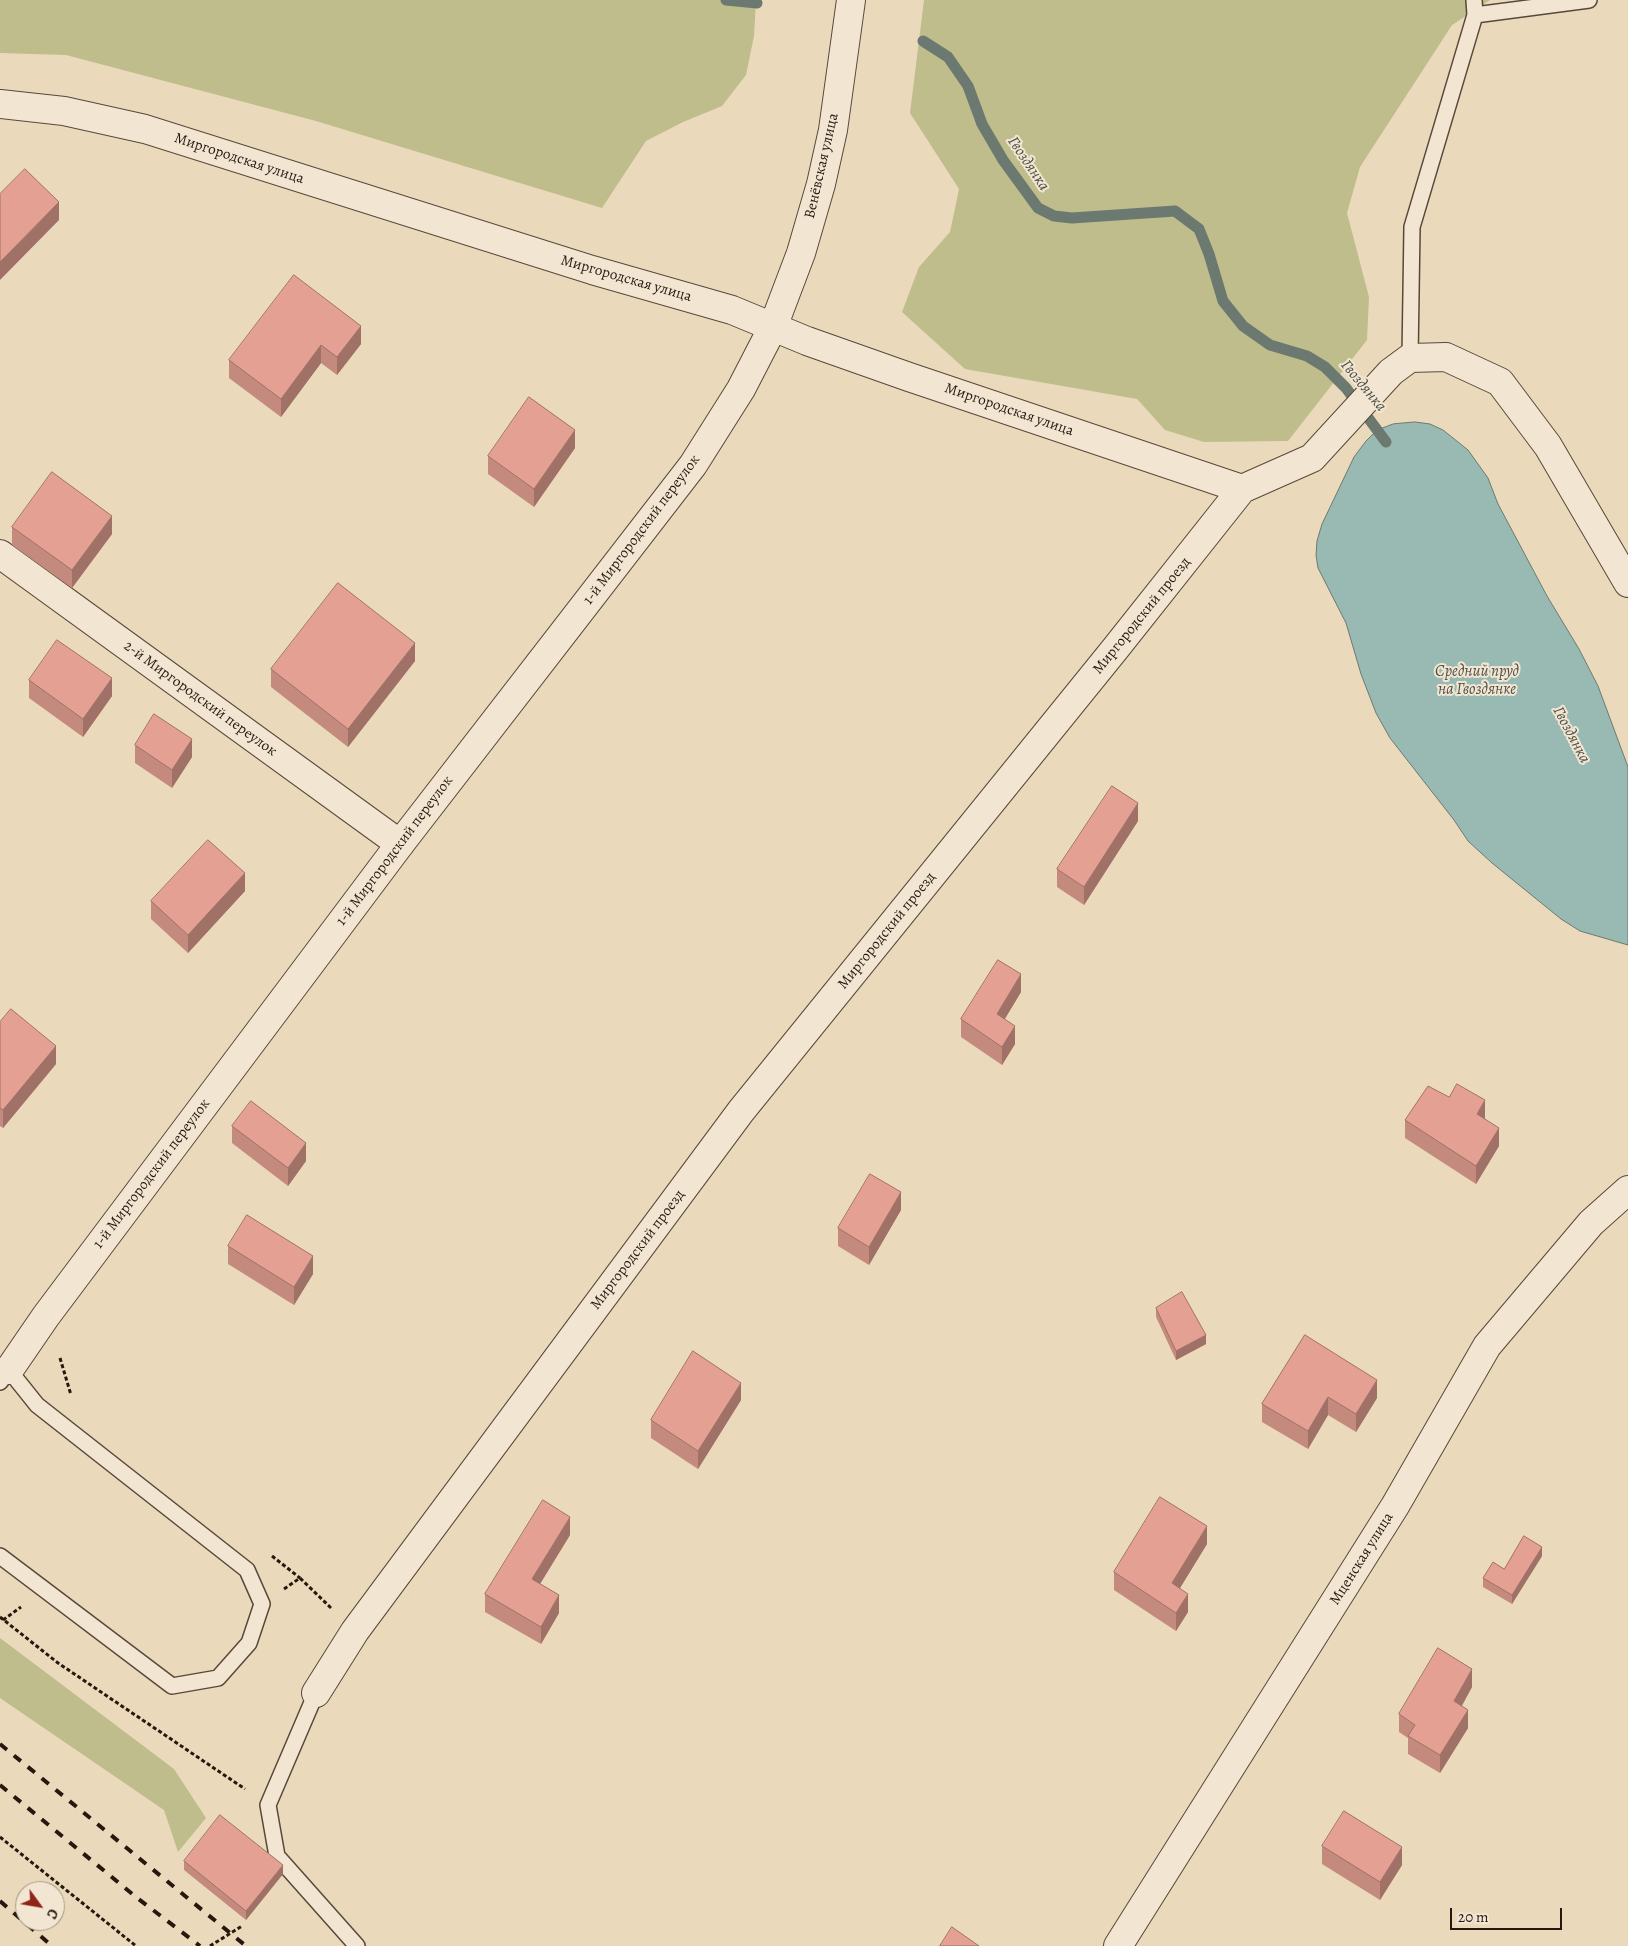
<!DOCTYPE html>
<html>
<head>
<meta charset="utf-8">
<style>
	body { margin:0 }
	#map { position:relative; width:1628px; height:1946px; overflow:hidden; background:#ebd9bb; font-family:Alegreya,serif }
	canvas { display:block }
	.north { position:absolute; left:15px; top:1881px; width:50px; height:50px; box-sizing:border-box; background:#f2e6d3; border:1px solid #a19485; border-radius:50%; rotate:122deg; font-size:14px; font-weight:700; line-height:20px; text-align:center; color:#27180f }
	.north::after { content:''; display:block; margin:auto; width:18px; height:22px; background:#8f2418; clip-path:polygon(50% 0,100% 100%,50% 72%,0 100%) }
	.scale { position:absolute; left:1450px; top:1908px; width:112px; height:22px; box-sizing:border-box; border:2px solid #27180f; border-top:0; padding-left:6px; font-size:15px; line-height:18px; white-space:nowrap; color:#27180f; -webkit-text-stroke:4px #f2e6d3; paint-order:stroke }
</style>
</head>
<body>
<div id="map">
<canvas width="1628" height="1946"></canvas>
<div class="north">С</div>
<div class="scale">20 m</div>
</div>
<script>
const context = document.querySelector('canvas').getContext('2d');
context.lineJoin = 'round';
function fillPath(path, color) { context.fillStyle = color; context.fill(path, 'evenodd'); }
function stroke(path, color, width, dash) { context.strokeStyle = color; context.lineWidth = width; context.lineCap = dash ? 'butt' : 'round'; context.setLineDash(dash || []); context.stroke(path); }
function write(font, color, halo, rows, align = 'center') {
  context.font = font + ' Alegreya,serif'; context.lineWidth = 4; context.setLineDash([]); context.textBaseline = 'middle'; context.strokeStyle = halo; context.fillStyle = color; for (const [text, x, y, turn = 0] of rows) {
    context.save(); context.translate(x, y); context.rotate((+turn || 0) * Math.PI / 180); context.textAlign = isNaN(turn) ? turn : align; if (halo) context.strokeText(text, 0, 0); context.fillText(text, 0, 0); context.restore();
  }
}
fillPath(new Path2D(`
	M0,0H756L754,36L746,75L722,106L683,122L646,141L602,208L316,121L66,55L0,53Z
	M924,0H1490L1452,25L1360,167L1347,213L1369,297L1367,340L1288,441L1204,442L1165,430L1137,399L965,369L902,312L919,267L950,232L959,189L910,113Z
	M0,1638L174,1769L206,1818L178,1852L164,1810L0,1698Z`), '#bebd8b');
const water = new Path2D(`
	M1415,422L1430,424L1443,430L1468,450L1488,478L1498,504L1547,596L1579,649L1598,686L1628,767V945L1580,931L1561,919L1492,863L1468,841L1454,820L1390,738L1376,713L1361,674L1346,623L1318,568L1316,555L1317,541L1322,524L1354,457L1366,441L1377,430L1393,424Z`);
fillPath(water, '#98bab3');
stroke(water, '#6b7971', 1);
stroke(new Path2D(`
	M726,0L757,3
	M923,41L948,57L968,86L982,124L1003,160L1038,208L1054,216L1072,218L1175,211L1199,229L1209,254L1223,301L1243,326L1270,345L1307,356L1325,367L1346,388L1386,442`), '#6b7971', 11);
const service = new Path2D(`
	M1475,15L1589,0
	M1410,358L1412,227L1475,15L1474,0
	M0,1382L9,1370L37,1405L247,1570L262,1604L249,1643L218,1678L172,1686L0,1556
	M316,1693L268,1805L277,1856L357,1946`);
const minor = new Path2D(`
	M0,104L64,111L145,129L592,270L732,310L807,341L909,377L1242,489
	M0,554L400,844
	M316,1693L355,1631L741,1111L1115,649L1242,489L1312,458L1391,372L1410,358L1446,357L1500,382L1548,446L1628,583
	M1118,1946L1395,1506L1487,1346L1591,1223L1628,1190`);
const tertiary = new Path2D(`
	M9,1370L46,1316L400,844L693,465L741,389L773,327L801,253L821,184L833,130L851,0`);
stroke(service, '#58483a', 18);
stroke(minor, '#58483a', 30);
stroke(tertiary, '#58483a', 30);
stroke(new Path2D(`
	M60,1358L71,1395
	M272,1556L300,1578
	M284,1589L300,1578L331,1608
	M0,1617L58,1663L245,1789
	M3,1620L21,1607
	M0,1837L136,1946
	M210,1946L242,1926`), '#27180f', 3, [4, 2.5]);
stroke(service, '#f2e6d3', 15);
stroke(minor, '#f2e6d3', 28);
stroke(tertiary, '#f2e6d3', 28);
stroke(new Path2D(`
	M0,1744L246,1946
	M0,1785L136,1897L200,1946
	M0,1901L52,1946`), '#27180f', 4, [9, 9]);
fillPath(new Path2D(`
	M361,326V344L337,375L321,363L281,417L229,378V360Z
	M575,448L534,507L488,474V456Z
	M12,527L112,534L72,588L12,545Z
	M415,661L348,747L271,687V669Z
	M29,680L112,696L83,737L29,698Z
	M135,745L192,757L172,788L135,763Z
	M1138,821L1084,905L1057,887V869Z
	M245,891L188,953L151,919V901Z
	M1021,992L1004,1020L1015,1044L1002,1065L961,1037V1019Z
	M0,1022L56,1064L3,1128L0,1126Z
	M1485,1118L1499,1146L1476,1184L1405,1138V1120Z
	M232,1126L306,1161L288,1186L232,1143Z
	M901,1210L869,1265L838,1246V1228Z
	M228,1246L313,1274L294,1305L228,1264Z
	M1156,1308L1206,1344L1176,1360L1156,1317Z
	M1305,1335L1377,1398L1356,1432L1328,1415L1308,1449L1262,1422V1404Z
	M741,1400L698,1469L651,1438V1420Z
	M570,1535L540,1584L559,1613L541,1644L485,1612V1594Z
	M1207,1544L1180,1588L1188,1612L1176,1631L1114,1590V1572Z
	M1542,1556L1512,1604L1483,1587V1578L1504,1569Z
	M1472,1687L1462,1706L1468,1728L1440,1773L1408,1754V1738L1399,1732V1714Z
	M1322,1846L1402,1865L1380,1900L1322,1864Z
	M184,1861L283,1874L246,1920L184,1870Z`), '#c48a7e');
fillPath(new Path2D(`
	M59,202V220L0,280V262Z
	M361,326V344L337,375V357Z
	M321,345V363L281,417V399Z
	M575,430V448L534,507V489Z
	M112,516V534L72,588V570Z
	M415,643V661L348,747V729Z
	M112,678V696L83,737V719Z
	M192,739V757L172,788V770Z
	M1138,803V821L1084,905V887Z
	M245,873V891L188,953V935Z
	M1021,974V992L997,1032V1014Z
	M1015,1026V1044L1002,1065V1047Z
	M56,1046V1064L3,1128V1110Z
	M1485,1100V1118L1477,1132V1114Z
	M1499,1128V1146L1476,1184V1166Z
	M306,1143V1161L288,1186V1168Z
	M901,1192V1210L869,1265V1247Z
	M313,1256V1274L294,1305V1287Z
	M1206,1335V1344L1176,1360V1351Z
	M1377,1380V1398L1356,1432V1414Z
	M741,1383V1400L698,1469V1451Z
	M1328,1397V1415L1308,1449V1431Z
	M570,1517V1535L532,1597V1579Z
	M1207,1526V1544L1172,1601V1583Z
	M1542,1547V1556L1512,1604V1595Z
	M1188,1594V1612L1176,1631V1613Z
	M559,1595V1613L541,1644V1627Z
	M1472,1669V1687L1454,1719V1701Z
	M1468,1710V1728L1440,1773V1755Z
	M1402,1847V1865L1380,1900V1882Z
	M283,1865V1874L246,1920V1911Z`), '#a07167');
const building = new Path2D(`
	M25,169L59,202L0,262V194Z
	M294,275L361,326L337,357L321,345L281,399L229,360Z
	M529,397L575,430L534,489L488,456Z
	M52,472L112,516L72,570L12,527Z
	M338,583L415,643L348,729L271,669Z
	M57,640L112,678L83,719L29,680Z
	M154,714L192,739L172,770L135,745Z
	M1112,786L1138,803L1084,887L1057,869Z
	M208,840L245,873L188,935L151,901Z
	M998,960L1021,974L997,1014L1015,1026L1002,1047L961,1019Z
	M11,1009L56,1046L3,1110L0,1108V1022Z
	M1457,1084L1485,1100L1477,1114L1499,1128L1476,1166L1405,1120L1428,1086L1449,1097Z
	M251,1101L306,1143L288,1168L232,1126Z
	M870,1174L901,1192L869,1247L838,1228Z
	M247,1215L313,1256L294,1287L228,1246Z
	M1182,1292L1206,1335L1176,1351L1156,1308Z
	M1305,1335L1377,1380L1356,1414L1328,1397L1308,1431L1262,1404Z
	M693,1351L741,1383L698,1451L651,1420Z
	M1160,1497L1207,1526L1172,1583L1188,1594L1176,1613L1114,1572Z
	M543,1500L570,1517L532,1579L559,1595L541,1627L485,1594Z
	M1524,1536L1542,1547L1512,1595L1483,1578L1493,1562L1504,1569Z
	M1438,1648L1472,1669L1454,1701L1468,1710L1440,1755L1408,1736L1415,1725L1399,1714Z
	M1344,1811L1402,1847L1380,1882L1322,1846Z
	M220,1815L283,1865L246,1911L184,1861Z
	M952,1927L979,1946H940Z`);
fillPath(building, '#e4a193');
stroke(building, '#a07167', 1);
write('15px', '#27180f', '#f2e6d3', [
	["Миргородская улица",239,159,18],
	["Венёвская улица",822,166,-77],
	["Миргородская улица",626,279,16],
	["Миргородская улица",1009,410,19],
	["1-й Миргородский переулок",642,530,-53],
	["Миргородский проезд",1142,616,-51],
	["2-й Миргородский переулок",200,699,36],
	["1-й Миргородский переулок",395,851,-53],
	["Миргородский проезд",887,931,-51],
	["1-й Миргородский переулок",152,1174,-53],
	["Миргородский проезд",638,1250,-53],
	["Мценская улица",1362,1559,-58]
]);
write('italic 16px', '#4f5148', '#f2e6d3', [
	["Гвоздянка",1028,164,56],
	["Гвоздянка",1363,386,50],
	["Средний пруд",1477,672],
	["на Гвоздянке",1477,690],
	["Гвоздянка",1571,735,62]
]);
</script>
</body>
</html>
